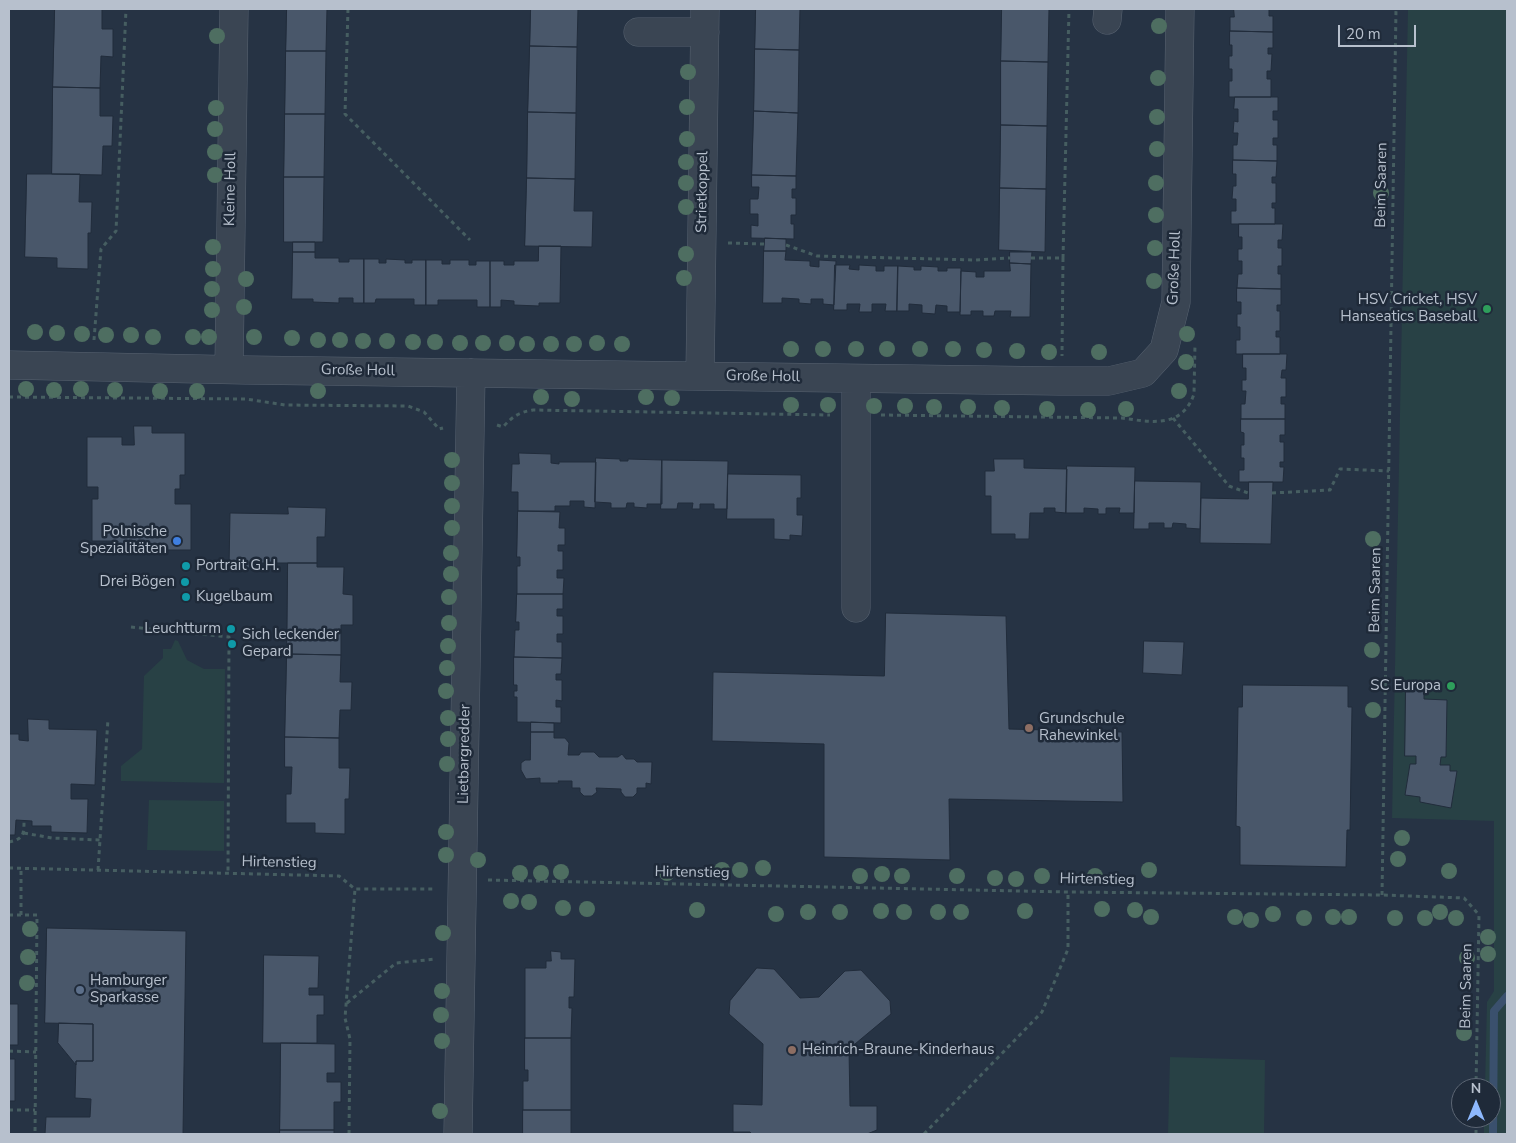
<!DOCTYPE html>
<html>
<head>
<meta charset="utf-8">
<style>
	body { margin:0 }
	#map { position:relative; width:1516px; height:1143px; overflow:hidden; background:#263344; font-family:"Nunito Sans",sans-serif }
	canvas { display:block }
	.frame { position:absolute; inset:0; border:10px solid #b7c0cd; pointer-events:none }
	.north { position:absolute; left:1451px; top:1078px; width:50px; height:50px; box-sizing:border-box; background:#1f2a39; border:1px solid #5c6674; border-radius:50%; rotate:0deg; font-size:14px; font-weight:700; line-height:20px; text-align:center; color:#b7c0cd }
	.north::after { content:''; display:block; margin:auto; width:18px; height:22px; background:#8db8fd; clip-path:polygon(50% 0,100% 100%,50% 72%,0 100%) }
	.scale { position:absolute; left:1338px; top:25px; width:78px; height:22px; box-sizing:border-box; border:2px solid #b7c0cd; border-top:0; padding-left:6px; font-size:15px; line-height:18px; white-space:nowrap; color:#b7c0cd; -webkit-text-stroke:4px #1f2a39; paint-order:stroke }
</style>
</head>
<body>
<div id="map">
<canvas width="1516" height="1143"></canvas>
<div class="frame"></div>
<div class="north">N</div>
<div class="scale">20 m</div>
</div>
<script>
const context = document.querySelector('canvas').getContext('2d');
context.lineJoin = 'round';
function fillPath(path, color) { context.fillStyle = color; context.fill(path, 'evenodd'); }
function stroke(path, color, width, dash) { context.strokeStyle = color; context.lineWidth = width; context.lineCap = dash ? 'butt' : 'round'; context.setLineDash(dash || []); context.stroke(path); }
function write(font, color, halo, rows, align = 'center') {
  context.font = font + ' "Nunito Sans",sans-serif'; context.lineWidth = 5; context.setLineDash([]); context.textBaseline = 'middle'; context.strokeStyle = halo; context.fillStyle = color; for (const [text, x, y, turn = 0] of rows) {
    context.save(); context.translate(x, y); context.rotate((+turn || 0) * Math.PI / 180); context.textAlign = isNaN(turn) ? turn : align; if (halo) context.strokeText(text, 0, 0); context.fillText(text, 0, 0); context.restore();
  }
}
fillPath(new Path2D(`
	M1408,9H1507V1134H1484V1118H1491V1088H1485L1487,1002L1494,991V821L1392,818Z
	M175,640L178,641L187,660L204,669H225L224,783L121,781V766L142,749L144,676L163,658V649H171Z
	M149,800L224,801V851L147,850Z
	M1170,1057L1265,1060L1264,1134H1168Z`), '#284145');
stroke(new Path2D(`
	M1493,1134L1494,1011L1507,996`), '#3a506d', 8);
const building = new Path2D(`
	M55,9H102V29H113V57L101,56L100,88L53,87Z
	M287,9H327L326,51H286Z
	M531,9H578L577,47L530,46Z
	M756,9H800L799,50L755,49Z
	M1002,9H1049L1048,62L1001,61Z
	M1234,9H1273H1269V16H1273V32L1230,31V17H1234Z
	M1230,31L1273,32V48H1268V54H1272L1271,71H1267V79H1271V97H1229V81H1232V69H1229V56H1232V45H1230Z
	M530,46L577,47L576,113L528,112Z
	M755,49L799,50L798,113L754,111Z
	M286,51H326L325,114H285Z
	M1001,61L1048,62L1047,126L1001,125Z
	M53,87L100,88V116H113L112,146H103L102,175L52,174Z
	M1235,97H1278V111H1273V120H1278V138H1273V145H1277V161L1233,160V145H1237L1238,133H1233L1234,121L1238,122V109H1234Z
	M754,111L798,113L796,176L752,175Z
	M528,112L576,113L575,179L527,178Z
	M285,114H325L324,177H284Z
	M1001,125L1047,126L1046,189L1000,188Z
	M1233,160L1277,161L1276,177H1272V183H1276V203H1272V208H1275V224H1231V211H1236V199H1232L1233,186H1236V174H1233Z
	M27,174H80L79,202H92L91,233H88V269L57,268V258L25,257Z
	M752,175L796,176V189H792V198H796V215H791V224H794V239L751,238V225L758,226V214H750V199H758L759,187H752Z
	M284,177H324L323,242H284Z
	M527,178L575,179L574,211H593L592,247L525,246Z
	M1000,188L1046,189L1045,252L999,250Z
	M1239,224H1283L1282,240H1278V248H1282V266H1278V274H1281V289L1237,288L1238,274H1242V261H1238V249H1242V237H1239Z
	M765,238L786,239V251H764Z
	M293,242H315V252H293Z
	M539,246H561L560,303H539V306L514,305V301L501,300V307H490V261H504V265H514V261H538Z
	M764,251H786L785,260L810,261V266L819,267V260L836,261L834,305L823,304V299H811V304L799,303V299L782,298V303H763Z
	M293,252H315V258H339V262H349V259H364V303H353V298H339V303L313,302V299H292Z
	M1010,252H1032L1031,264L1010,263Z
	M364,259H379V263H386V259L405,260V263H412V260H426V305H414V299H376L375,303H364Z
	M426,260H442V264H450V260H469V265H476V261H490V307H477V300H438V305H426Z
	M1010,263L1031,264L1030,317H1010L1011,311H995L994,316H983V311H971V315H960L961,271L976,272V277H984V271H1010Z
	M835,265H850L849,269L859,270V265L876,266V271H884V266H898L897,311H885L886,304H872V312H859L860,304H847V310H834Z
	M898,266L914,267V270H921V266L938,267V271H947V268H961L960,312H947V306L936,305L935,314L922,313V305L909,304V311H897Z
	M1237,288L1281,289V305H1277V311H1280V331H1276V337H1280V354H1236V340H1240V327H1237V314H1241V302H1237Z
	M1243,354H1287L1286,370H1282L1281,378H1286V397H1281V404H1285V419H1241V404H1245L1246,391H1242V380H1246V368H1243Z
	M1241,419H1285V435H1280V442H1284V462H1280V467H1284L1283,482H1239V470H1244V458H1241V445H1244V433L1241,432Z
	M134,426H152V433H185V475H180V489H175V504H191V550H118V541H92V499H98V487H87V437H122V445H134Z
	M519,453L551,454V463L559,464V462H596L595,508L584,507V501H570V506H555V511H518V492H511L512,464H519Z
	M596,458L620,459V461H628V459L662,460V504H647V508L634,507V503H627L626,508H611V503L595,502Z
	M994,459H1024V468L1067,469L1066,513L1055,512V508H1044V513H1030L1029,539H1015V534H991V496H985V471H994Z
	M662,460L728,461L727,509H714V504H700V509H692L693,503H678L677,509H661Z
	M1067,466L1135,467L1134,513H1119L1120,508H1106V514H1098V509L1084,508V513H1066Z
	M728,474L801,475V498H797V515H803L802,536L790,535V540L774,539V519H727Z
	M1135,481L1201,482L1200,529L1186,528V524L1173,523L1172,528H1164V523H1149V529H1134Z
	M1249,482H1273L1271,544L1200,543L1201,498L1248,499Z
	M288,507L326,508L325,537H317V563H261V568H229L230,513L288,514Z
	M518,511L560,512L559,528H565V545H558V551H563V570H557V578H564L563,594H517V566H520V557H517Z
	M288,563H317V567H344L343,594L353,595V625H341V655L287,654Z
	M517,594H563V609H557V616H563V634H557V642H562V658L514,657L515,630H519V622H516Z
	M886,613L1006,616L1009,729L1122,732L1123,802L949,799L950,860L824,857V744L712,741L713,672L884,676Z
	M1144,641L1184,642L1182,675L1143,673Z
	M287,654L341,655L340,682H352L351,710H340L339,738L285,737Z
	M514,657L562,658L561,674H556V680H562V701L556,700V707H561V723L517,722V697H514V691H517V685H514Z
	M1406,683H1424V699L1447,700L1446,757H1441L1440,765H1450V771H1457L1451,808L1420,802V797L1405,795L1410,764H1416V756H1405Z
	M1243,685L1348,686V707H1352L1350,830H1347L1346,867L1240,865V827L1236,826L1238,707H1242Z
	M28,719L49,720V729L97,730L95,785L71,784V799H88L87,833L51,832V826H32V821L16,820L15,835H9V734H19V740L28,741Z
	M531,722L554,723V732H531Z
	M531,732H554V738H565L569,743L568,755H579L581,752H594L599,757H618L622,754L626,759H634L637,762H652L651,784L646,783V788H637V793L633,797H625L621,792V789L596,788L597,792L592,796H584L580,792V788H572V781H558L559,783H540V778L526,779L521,770V763L525,760H530Z
	M285,737L339,738V768H350L349,799H345V834L315,833V823H286V794H291L292,767H285Z
	M47,928L186,931L183,1134H45L46,1117H90L91,1099L75,1098L76,1061H93V1024L45,1023Z
	M551,951L561,952V959H575L574,997H569V1008H572L571,1038H525V968H546V961H551Z
	M264,955L319,956L318,988H309V995H324V1015H317V1043H263Z
	M757,968L774,969L800,998L819,997L845,971L861,970L890,1001L891,1014L849,1049L850,1106H877V1130L867,1134H752L750,1132H733V1104L762,1105L763,1044L729,1014L730,1001Z
	M9,1004H18V1045H9Z
	M59,1023L93,1024V1061H76V1065L58,1043Z
	M525,1038H571V1110H523V1081H528V1070H525Z
	M281,1043L335,1044V1073H327V1082H341V1102H334V1130H280Z
	M9,1059H15V1101H9Z
	M523,1110H571V1134H523Z
	M280,1130H334V1134H280Z`);
fillPath(building, '#49576a');
stroke(building, '#212c3b', 1);
const minor = new Path2D(`
	M1107,20L1108,9
	M638,32H705
	M9,365L246,370L1059,381H1109L1143,373L1164,350L1176,302L1180,9
	M229,369L234,9
	M700,376L705,9
	M856,608V379
	M458,1134L471,373`);
stroke(minor, '#586371', 29);
stroke(new Path2D(`
	M348,9L345,114L470,240
	M728,243L764,244
	M786,245L817,256L976,260L1010,258
	M1031,258H1063L1062,356
	M1063,258L1069,9
	M94,340L101,249L116,231L126,9
	M9,397L246,399L285,405L408,406L424,412L439,429L443,428
	M881,415L1122,418C1150,422 1182,429 1194,394L1195,344
	M1173,418L1229,486L1248,493
	M497,425L503,427C512,417 519,412 533,410L830,415
	M1272,493L1330,490L1340,469L1389,471
	M131,627L229,637L228,873
	M24,833L52,838L100,840
	M9,842C24,839 24,834 24,820
	M9,868L339,876L355,889H436
	M98,870L108,719
	M488,880L1068,892L1382,895L1464,898L1479,915L1476,1088
	M1382,895L1396,9
	M9,915H37L35,1134
	M21,915V869
	M347,1003L396,963L436,959
	M9,1051L36,1052
	M9,1110H35
	M349,1134L350,1039L345,1018L355,889
	M924,1134L1042,1012L1068,949V892
	M1476,1134V1118`), '#465e61', 3, [4, 4]);
stroke(minor, '#3a4553', 28);
context.fillStyle = '#4e6e61';
for (const [x, y] of [
	[1159,26],
	[217,36],
	[688,72],
	[1158,78],
	[687,107],
	[216,108],
	[1157,117],
	[215,129],
	[687,139],
	[1157,149],
	[215,152],
	[686,162],
	[215,175],
	[686,183],
	[1156,183],
	[1381,193],
	[686,207],
	[1156,215],
	[213,247],
	[1155,248],
	[686,254],
	[213,269],
	[684,278],
	[246,279],
	[1154,281],
	[212,289],
	[244,307],
	[212,310],
	[35,332],
	[57,333],
	[82,334],
	[1187,334],
	[106,335],
	[131,335],
	[153,337],
	[193,337],
	[209,337],
	[254,337],
	[292,338],
	[318,340],
	[340,340],
	[363,341],
	[387,341],
	[413,342],
	[435,342],
	[460,343],
	[483,343],
	[507,343],
	[597,343],
	[527,344],
	[551,344],
	[574,344],
	[622,344],
	[791,349],
	[823,349],
	[856,349],
	[887,349],
	[920,349],
	[953,349],
	[984,350],
	[1017,351],
	[1049,352],
	[1099,352],
	[1186,362],
	[26,389],
	[81,389],
	[54,390],
	[115,390],
	[160,391],
	[197,391],
	[318,391],
	[1179,391],
	[541,397],
	[646,397],
	[672,398],
	[572,399],
	[791,405],
	[828,405],
	[874,406],
	[905,406],
	[934,407],
	[968,407],
	[1002,408],
	[1047,409],
	[1126,409],
	[1088,410],
	[452,460],
	[452,483],
	[452,506],
	[452,528],
	[1373,539],
	[451,553],
	[451,574],
	[449,597],
	[449,623],
	[448,646],
	[1372,650],
	[447,668],
	[446,691],
	[1373,710],
	[448,718],
	[448,739],
	[447,764],
	[446,832],
	[1402,838],
	[446,855],
	[1398,859],
	[478,860],
	[763,868],
	[722,870],
	[740,870],
	[1149,870],
	[1449,871],
	[561,872],
	[520,873],
	[541,873],
	[667,873],
	[882,874],
	[860,876],
	[902,876],
	[957,876],
	[1042,876],
	[1095,876],
	[995,878],
	[1016,879],
	[511,901],
	[529,902],
	[563,908],
	[587,909],
	[1102,909],
	[697,910],
	[1135,910],
	[881,911],
	[1025,911],
	[808,912],
	[840,912],
	[904,912],
	[938,912],
	[961,912],
	[1440,912],
	[776,914],
	[1273,914],
	[1151,917],
	[1235,917],
	[1333,917],
	[1349,917],
	[1304,918],
	[1395,918],
	[1425,918],
	[1456,918],
	[1251,920],
	[30,929],
	[443,933],
	[1488,937],
	[1488,954],
	[28,957],
	[1467,958],
	[27,983],
	[442,991],
	[441,1015],
	[1464,1033],
	[442,1041],
	[440,1111]
]) { context.beginPath(); context.arc(x, y, 8, 0, 2 * Math.PI); context.fill(); }
for (const [x, y, r, color] of [
	[1487,309,5,"#2e9e5b"],
	[177,541,5,"#3f7fe0"],
	[186,566,5,"#0f9aa8"],
	[185,582,5,"#0f9aa8"],
	[186,597,5,"#0f9aa8"],
	[231,629,5,"#0f9aa8"],
	[232,644,5,"#0f9aa8"],
	[1451,686,5,"#2e9e5b"],
	[1029,728,5,"#8d6e63"],
	[80,990,5,"#5c6f8a"],
	[792,1050,5,"#8d6e63"]
]) { const dot = new Path2D(); dot.arc(x, y, r, 0, 2 * Math.PI); context.fillStyle = color; context.fill(dot); stroke(dot, '#1f2a39', 2); }
write('15px', '#b7c0cd', '#1f2a39', [
	["Beim Saaren",1382,185,-89],
	["Kleine Holl",231,189,-89],
	["Strietkoppel",703,192,-89],
	["Große Holl",1175,268,-88],
	["Große Holl",358,371,1],
	["Große Holl",763,377,1],
	["Beim Saaren",1376,590,-89],
	["Lietbargredder",465,754,-89],
	["Hirtenstieg",279,863,1],
	["Hirtenstieg",692,873,1],
	["Hirtenstieg",1097,880,1],
	["Beim Saaren",1467,986,-89]
]);
write('15px', '#b7c0cd', '#1f2a39', [
	["HSV Cricket, HSV",1477,300,"right"],
	["Hanseatics Baseball",1477,317,"right"],
	["Polnische",167,532,"right"],
	["Spezialitäten",167,549,"right"],
	["Portrait G.H.",196,566],
	["Drei Bögen",175,582,"right"],
	["Kugelbaum",196,597],
	["Leuchtturm",221,629,"right"],
	["Sich leckender",242,635],
	["Gepard",242,652],
	["SC Europa",1441,686,"right"],
	["Grundschule",1039,719],
	["Rahewinkel",1039,736],
	["Hamburger",90,981],
	["Sparkasse",90,998],
	["Heinrich-Braune-Kinderhaus",802,1050]
], 'left');
</script>
</body>
</html>
